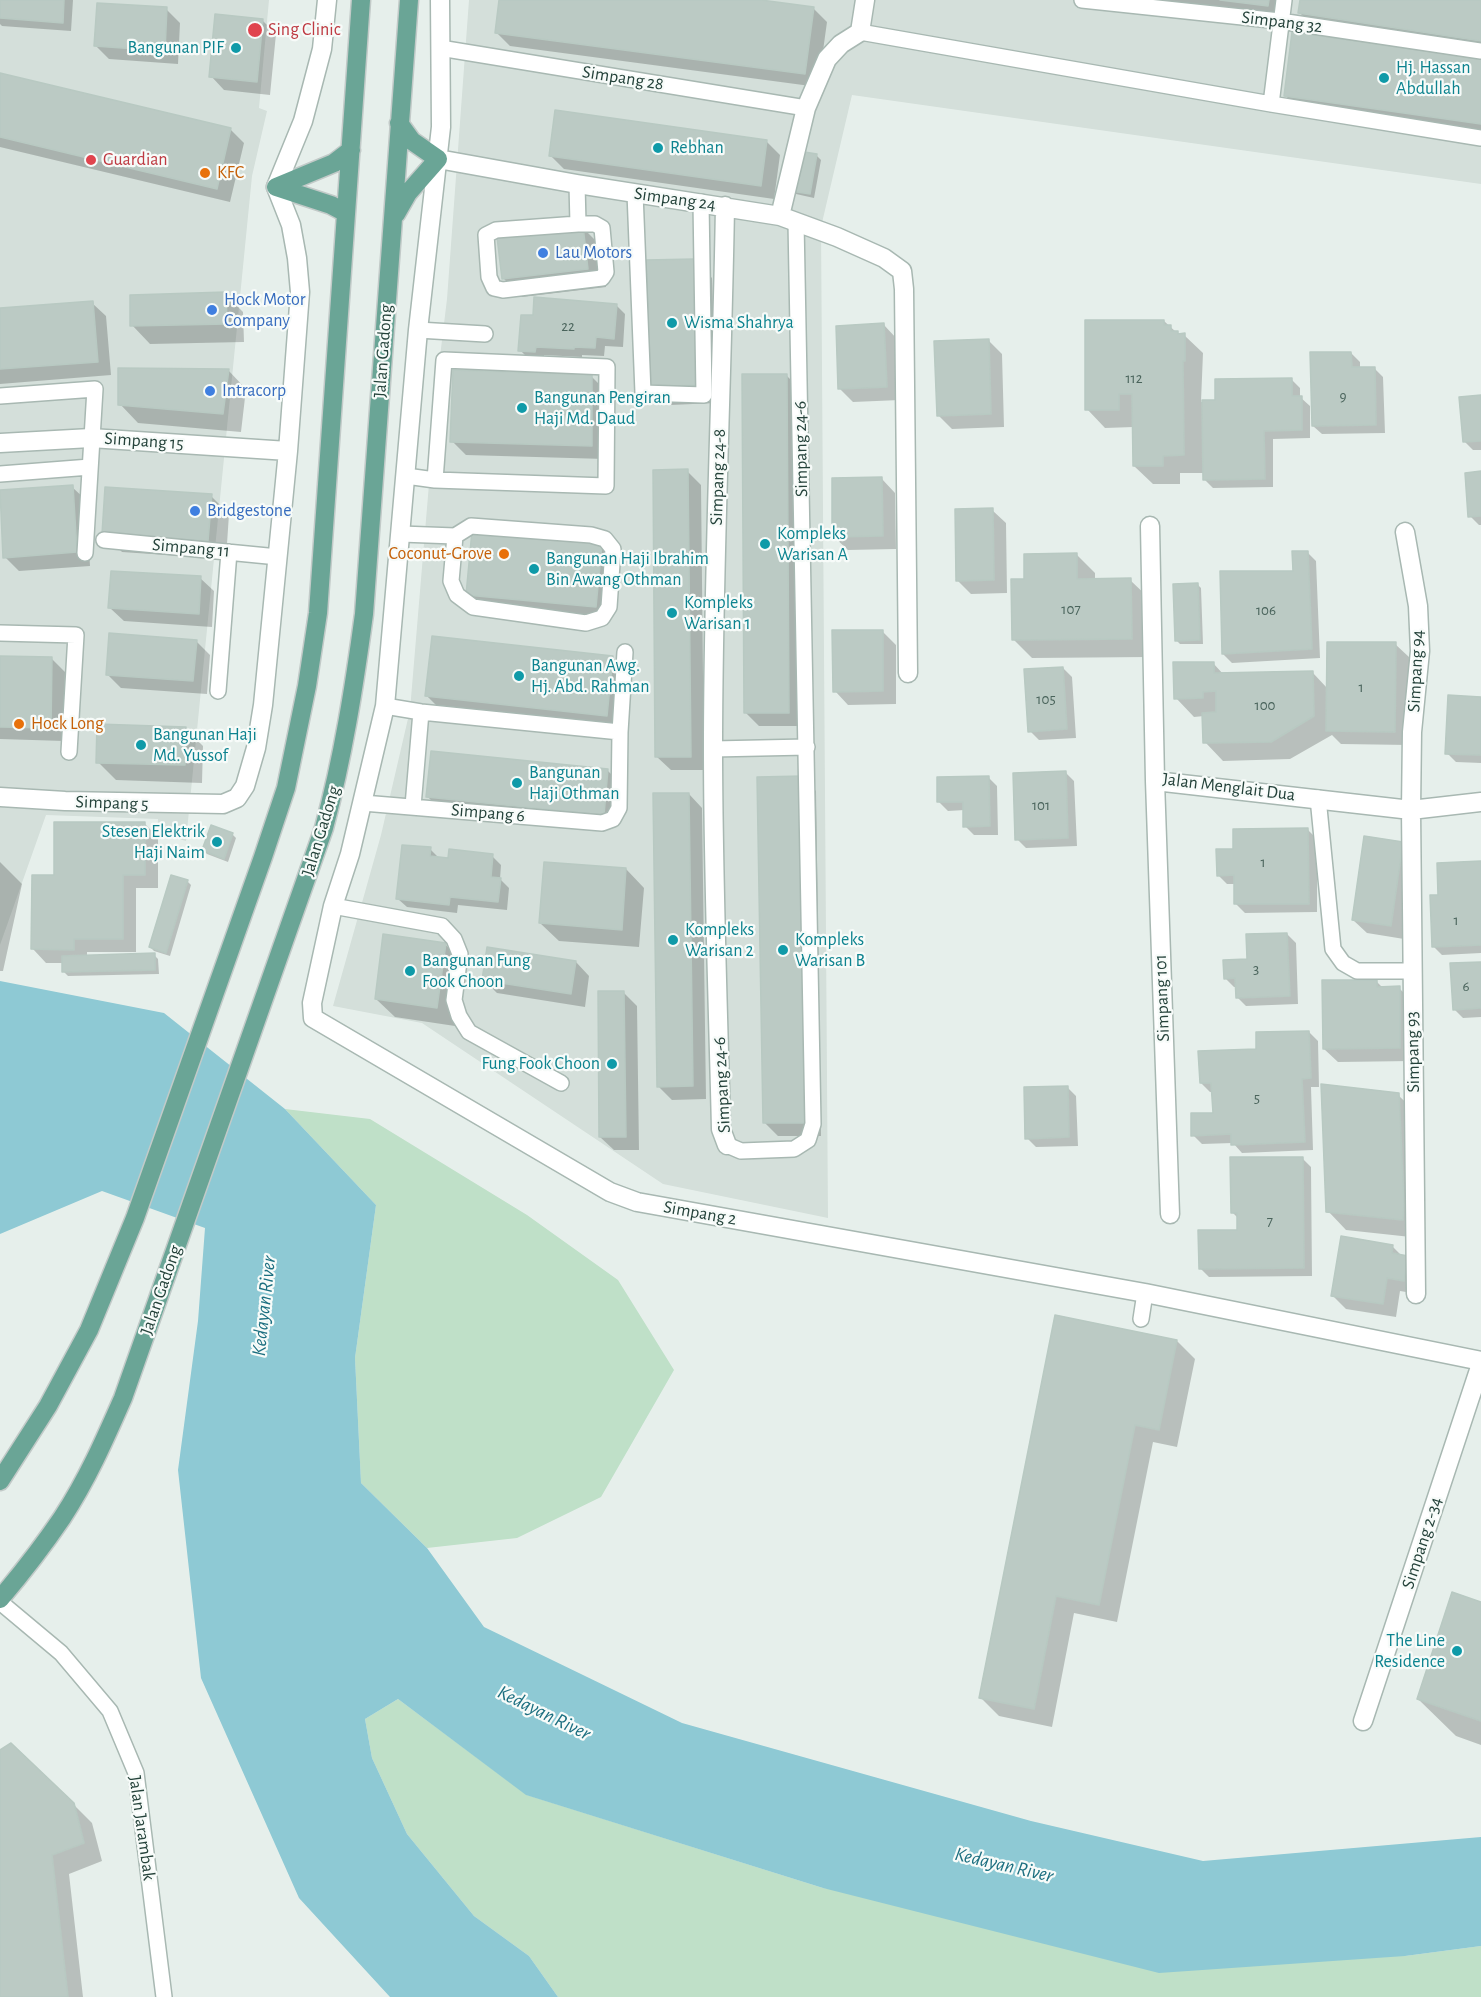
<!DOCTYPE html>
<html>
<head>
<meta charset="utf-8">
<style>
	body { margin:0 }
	canvas { display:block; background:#e6efeb }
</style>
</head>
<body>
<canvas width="1481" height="1997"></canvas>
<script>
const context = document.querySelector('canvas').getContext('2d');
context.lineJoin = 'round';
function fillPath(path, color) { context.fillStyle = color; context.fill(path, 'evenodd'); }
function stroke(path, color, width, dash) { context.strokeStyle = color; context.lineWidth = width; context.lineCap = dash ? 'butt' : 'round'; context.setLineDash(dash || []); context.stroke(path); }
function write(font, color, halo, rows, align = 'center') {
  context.font = font + ' "Alegreya Sans",sans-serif'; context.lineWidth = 4.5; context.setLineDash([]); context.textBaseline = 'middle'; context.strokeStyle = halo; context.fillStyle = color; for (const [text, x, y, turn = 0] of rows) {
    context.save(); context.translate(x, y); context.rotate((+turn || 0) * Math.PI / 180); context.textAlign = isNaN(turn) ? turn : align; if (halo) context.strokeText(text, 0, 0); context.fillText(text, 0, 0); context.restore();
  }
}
fillPath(new Path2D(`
	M0,0H269L259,108L267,111L252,176L186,841L157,833L158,819L46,815L0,945Z
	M469,0H1481V184L852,95L821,227L828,1218L663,1184L422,1023L333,1006L381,835L410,710L439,365L447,299Z`), '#d4dfda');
fillPath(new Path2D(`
	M285,1109L370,1119L527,1215L618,1280L674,1370L601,1497L517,1538L427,1548L361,1483L355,1358L376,1205Z
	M398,1699L527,1795L823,1888L1405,1956L1481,1946V1997H558L529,1956L474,1916L407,1834L372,1758L365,1719Z`), '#bfe0c8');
fillPath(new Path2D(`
	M0,981L164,1013L285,1109L376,1205L355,1358L361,1483L427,1548L484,1627L682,1723L1031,1821L1203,1861L1481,1837V1946L1405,1956L1159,1973L823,1888L526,1795L398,1699L365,1719L372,1758L407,1834L474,1916L529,1956L558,1997H390L299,1898L201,1678L178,1470L198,1321L205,1228L102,1191L0,1234Z`), '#8ec9d4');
fillPath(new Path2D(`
	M0,0H73L71,31L2,26L0,24Z
	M501,0H750L813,8L827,22L818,87L510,46L496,32Z
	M1131,0H1283L1281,19Z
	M1301,0H1481V52L1313,26L1299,12Z
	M166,9L180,23L178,64L109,59L96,46Z
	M262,20L276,34L270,95L224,90L211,76Z
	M1481,60V135L1299,110L1286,96Z
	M0,74L231,130L244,143L230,202L0,147Z
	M767,142L780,155L774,199L564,169L550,155Z
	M817,156L821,160L814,198L796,194L792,190Z
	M583,228L601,246L606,287L522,297L504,279Z
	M694,260L712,278L716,403L670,405L651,386Z
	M225,294L243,312L244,342L150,344L132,325Z
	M92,303L106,316L111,375L0,384V310Z
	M616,305L625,314L623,347L605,346L604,356L582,355V357L544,355V360L529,359L520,350L534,317Z
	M1164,321L1176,332L1184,335L1203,353L1201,402H1217L1291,379L1300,388V397L1310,406V438L1273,439V487L1213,488L1204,479V473H1180V484H1153L1134,466V427L1105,428L1087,409Z
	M884,325L897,339L900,400L853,402L840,389Z
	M988,340L1002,354L1004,427L952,429L939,416Z
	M1351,353L1360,362V369L1374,368L1383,377L1385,433L1322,434L1313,426Z
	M228,370L246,389L241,432L138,423L120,404Z
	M591,376L605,390V459L466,455L452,441Z
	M787,376L800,389L803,726H759L745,712Z
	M1481,397V450H1473L1464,441Z
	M687,471L701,485L704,770H671L657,757Z
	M1481,473V525H1479L1470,516Z
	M882,479L895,493L896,549L848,550L834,537Z
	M72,487L86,500L90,566L19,571L5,557Z
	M211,496L229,514L226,559L122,552L104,533Z
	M992,510L1006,523L1007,593L971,594L957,580Z
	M601,545L615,559L609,620L481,608L468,594Z
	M1307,552L1316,561L1320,658L1232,663L1223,654L1294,572Z
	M1077,555L1095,573V580H1130L1149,598V657L1032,658L1013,639L1025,581Z
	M200,578L214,591L212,627L124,621L110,608Z
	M1197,584L1201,588L1203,644H1180L1176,640Z
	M882,631L896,645V704L848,705L835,691Z
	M196,641L210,655L207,694L121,688L107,674Z
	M1395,644L1409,657L1408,745L1341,744L1332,735L1290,759L1223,761L1205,742L1204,716L1194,717L1176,698L1213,663L1224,675L1313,673L1328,689Z
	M0,657L51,658L65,672L64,741L0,739Z
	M612,657L621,666L615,724L436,705L427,696Z
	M1063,668L1072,677L1076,738L1039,740L1030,731Z
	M1481,698V763L1456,762L1447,753Z
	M185,728L203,746L202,783L116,780L98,762Z
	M608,771L617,780L612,823L437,806L428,797Z
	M1065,772L1074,781L1077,846L1026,848L1017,839Z
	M802,777L816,791L821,1136H778L765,1123Z
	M988,777L997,786L998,835H974L965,826V810L948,811L939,802Z
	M689,794L702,808L706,1099L672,1100L658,1086Z
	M145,824L158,837V888H136V952H87V957L154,955L158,959L159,974L68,976L64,972V963H46L33,949L55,876Z
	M1308,830L1317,839V912L1245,913L1236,904L1235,884H1227L1218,875L1235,850Z
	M232,834L236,838L228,862L207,854L203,850Z
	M1403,843L1404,939L1367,933L1353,920Z
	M430,849L439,858L449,859L492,856L501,865L500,879L509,888L507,910L458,905L457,913L407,907L398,899Z
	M0,862L22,884L3,971H0Z
	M1481,863V953L1442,955L1433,946Z
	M626,869L644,888L639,947L559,941L540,923Z
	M187,881L191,885L170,956L154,951L150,947Z
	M1287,934L1296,943L1298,1004L1246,1006L1237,997V987H1234L1225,978Z
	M445,944L463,963L455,1026L395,1017L376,999Z
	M576,962L589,976L585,1007L497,993L483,979Z
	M1481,963V1017L1463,1018L1454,1009Z
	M1376,981L1383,988H1399L1413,1002V1061L1338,1062L1324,1049Z
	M623,992L637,1006L639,1150H614L600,1137Z
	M1309,1032L1318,1041L1319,1087H1311L1313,1150L1242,1153L1233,1143L1202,1144L1193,1135L1214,1114L1213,1092H1210L1201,1083L1258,1051Z
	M1067,1087L1076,1096L1078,1146L1036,1147L1027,1138Z
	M1398,1095L1417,1113L1420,1238L1346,1230L1328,1211Z
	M1302,1158L1311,1167L1312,1276L1209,1277L1200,1268L1239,1231V1219L1232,1212Z
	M1393,1247L1403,1257H1408L1418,1294L1400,1291L1396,1317L1346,1309L1332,1295Z
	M1177,1341L1195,1359L1177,1447L1153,1442L1117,1622L1074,1613L1052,1727L999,1716L981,1698Z
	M1481,1603V1745L1456,1736L1418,1699Z
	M0,1752L73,1804L92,1823L102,1861L69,1874L83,1997H0Z`), '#0003');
const building = new Path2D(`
	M0,0H64L63,23L0,18Z
	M499,0H761L814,7L805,74L495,33Z
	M1220,0H1269L1268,6Z
	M1300,0H1481V41L1298,13Z
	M97,3L167,7L165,51L94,46Z
	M215,14L263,19L257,82L209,77Z
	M1292,32L1481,59V124L1284,96Z
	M0,73L231,128L217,189L0,137Z
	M555,110L767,140L761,186L549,156Z
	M798,151L817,154L810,194L791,191Z
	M583,226L588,269L502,279L497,237Z
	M694,259L698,385L650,387L646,260Z
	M226,292L227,324L130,326V295Z
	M534,297L617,304L614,339L596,337L595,348L574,347V349L536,347L535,352L518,351L521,315H533Z
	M93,301L98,362L0,369V308Z
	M1085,320H1164V325H1171V331H1178V334L1185,333V361H1183L1184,455L1163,456V466H1133L1132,394H1119V410H1085Z
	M884,323L887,387L838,389L836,326Z
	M989,339L991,414L937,416L934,341Z
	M1310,352H1351L1352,367H1375L1376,425L1312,426Z
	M118,368L229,369L223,414L118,405Z
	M453,370L592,375V446L450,442Z
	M742,374H787L789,713H744Z
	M1292,378V396H1302V430L1264,431L1265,479L1203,480L1202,400H1215V379Z
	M1481,395V441L1463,442L1459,397Z
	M688,469L691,757H655L653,470Z
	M1481,471V516L1468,517L1465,473Z
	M882,477L883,536L832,537V478Z
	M73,485L77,552L3,558L0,490Z
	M105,487L212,494L208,541L102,534Z
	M993,508L994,580L956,581L955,509Z
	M472,531L602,544L596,607L466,595Z
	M1292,551H1308L1312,649L1222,654L1220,571H1293Z
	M1077,553V579L1131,578L1132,639L1012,640L1011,579H1024V554Z
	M111,571L201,576L199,614L108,608Z
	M1198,583L1200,640L1175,641L1173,584Z
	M832,630H883V691L833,692Z
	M109,633L197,640L193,681L106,675Z
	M432,636L613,656L607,716L425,696Z
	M1327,642H1396L1395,732L1326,731Z
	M0,656L52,657L51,728L0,727Z
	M1173,662H1214V673L1313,671L1314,716L1271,742L1203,743L1202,713L1216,712V691L1203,692V698L1174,699Z
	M1063,667L1067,729L1028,732L1024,669Z
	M1448,695L1481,697V755L1445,754Z
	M97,724L186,727L185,765L96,763Z
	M431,751L608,769L604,815L426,797Z
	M1066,771L1068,838L1015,840L1013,773Z
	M803,776L808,1123H763L757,777Z
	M989,776L990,826L963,827V802H937V777Z
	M653,793H689L693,1086L657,1087Z
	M54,822H145V875H123V939H74V950L31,949L32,875H54Z
	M211,825L233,833L224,859L202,850Z
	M1308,828L1309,904H1234V875L1217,876L1216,849H1233V829Z
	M1364,836L1403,842L1391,926L1352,920Z
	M402,845L431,847L430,856L448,858L449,849L493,854L491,877L501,878L498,902L450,897L449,905L396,899Z
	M1481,861V945L1432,947L1430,895H1438L1437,863Z
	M544,862L626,868L622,930L539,923Z
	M171,875L188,880L166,953L149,947Z
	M1287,933L1290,996L1236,998L1235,978L1224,979L1223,960L1247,959L1246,934Z
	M383,934L446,943L437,1008L375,999Z
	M487,947L576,961L571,994L482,980Z
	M155,953V970L62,972V956Z
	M1481,962V1008L1453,1010L1450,963Z
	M1322,980H1377V987L1400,986V1048L1323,1049Z
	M598,991H624L626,1137H599Z
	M1309,1031L1311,1078L1302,1079L1305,1142L1231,1145V1134L1191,1136V1113H1213L1211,1083H1200L1198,1051L1256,1049V1032Z
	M1321,1084L1399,1093L1404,1204L1403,1220L1326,1212Z
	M1068,1086L1069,1137L1025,1139L1024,1087Z
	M1230,1157H1303L1304,1268L1199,1269L1198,1230H1237V1213H1231Z
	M1341,1236L1393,1245L1392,1253L1408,1256L1404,1281L1387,1278L1383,1304L1331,1296Z
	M1055,1315L1177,1340L1159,1430L1135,1425L1099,1605L1056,1596L1034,1709L979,1698Z
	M1452,1592L1481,1602V1721L1417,1699Z
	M11,1743L74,1803L84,1843L52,1855L68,1997H0V1750Z`);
fillPath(building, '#bbcac4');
stroke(building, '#b8c9c2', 1.5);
const service = new Path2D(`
	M1082,0L1280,21L1481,51
	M860,32L1271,104L1481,138
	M440,48L806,108
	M1271,104L1284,0
	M577,184L578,224
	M635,193L643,393L704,395L701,202
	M578,224H595L602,228L606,272L602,278L503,290L494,288L489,277L486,235L496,230Z
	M418,330L485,334
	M0,396L95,389L85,553
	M0,474L90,467
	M406,476L435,480L606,486L607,367L444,360L435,480
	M471,526L591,535L605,539L613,549L609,607L602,618L586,623L473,607L457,595L451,581L455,536Z
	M401,534L455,536
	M104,540L278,557
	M0,633L76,635L69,752
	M218,691L229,552
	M385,706L421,712L620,732
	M713,749L807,747
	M1318,798L1333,949L1343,963L1357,971H1412
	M363,803L602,823L613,819L619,808L620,732L625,652
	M413,806L421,712
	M333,906L442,926L454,939L460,954L454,1000L459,1016L469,1032L561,1083
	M727,1145L741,1151L794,1149L808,1140L813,1124L796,222
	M1141,1319L1145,1293
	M0,1602L61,1653L110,1711L136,1773L164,1997`);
const minor = new Path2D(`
	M440,0L441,127L418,330L385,706L350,854L333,906L312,1003L313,1018L610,1192L637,1202L1145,1293L1481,1361
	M438,159L577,184L780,216L837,237L884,258L902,271L904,289L908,673
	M725,206C722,387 713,567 713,748C713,875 718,1002 721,1129L727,1145
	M780,216L806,108L827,59L841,44L860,32L865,0
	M0,443L91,438L288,451
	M1150,526L1155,781L1170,1214
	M1405,532L1418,606L1420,651L1412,732L1411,810L1416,1294
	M1155,781L1411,810L1481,802
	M0,797L65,801L223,804L237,798L245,786L256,748L263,705L288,451L300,292L297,258L291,225L276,187L303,121L322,49L327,0
	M1363,1721L1481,1364`);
const primary = new Path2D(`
	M276,187L334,163L351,150
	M276,187L331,205L346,213
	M396,214L408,193L438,159L412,141L399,123
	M0,1481L48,1406L89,1330L135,1218L263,857L286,788L307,686L318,613L361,0
	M0,1599C22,1573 43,1546 62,1518C87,1480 105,1439 123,1398L324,828C343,757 354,688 364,614L409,0`);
stroke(service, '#a8b8b2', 18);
stroke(minor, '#a8b8b2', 21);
stroke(primary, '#c2cac8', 21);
stroke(service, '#fff', 15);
stroke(minor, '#fff', 18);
stroke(primary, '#6aa596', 18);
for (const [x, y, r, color] of [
	[255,30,8,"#e0444e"],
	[236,48,6,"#0f9aa8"],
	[1384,78,6,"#0f9aa8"],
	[658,148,6,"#0f9aa8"],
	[91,160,6,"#e0444e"],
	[205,173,6,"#e8710a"],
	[543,253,6,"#3f7fe0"],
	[212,310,6,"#3f7fe0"],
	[672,323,6,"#0f9aa8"],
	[210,391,6,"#3f7fe0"],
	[522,408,6,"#0f9aa8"],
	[195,511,6,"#3f7fe0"],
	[765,544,6,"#0f9aa8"],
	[504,554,6,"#e8710a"],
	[534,569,6,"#0f9aa8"],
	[672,613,6,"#0f9aa8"],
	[519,676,6,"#0f9aa8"],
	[19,724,6,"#e8710a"],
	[141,745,6,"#0f9aa8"],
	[517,783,6,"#0f9aa8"],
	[217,842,6,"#0f9aa8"],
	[673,940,6,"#0f9aa8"],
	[783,950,6,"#0f9aa8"],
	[410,971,6,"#0f9aa8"],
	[612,1064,6,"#0f9aa8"],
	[1457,1651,6,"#0f9aa8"]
]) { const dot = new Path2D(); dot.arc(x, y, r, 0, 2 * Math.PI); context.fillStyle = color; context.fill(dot); stroke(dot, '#f7fbf9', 2); }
write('15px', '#4a645c', null, [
	["22",568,326],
	["112",1134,378],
	["9",1343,396],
	["107",1071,609],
	["106",1266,610],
	["1",1361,687],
	["105",1046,699],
	["100",1265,705],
	["101",1041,805],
	["1",1263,862],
	["1",1456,920],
	["3",1256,969],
	["6",1466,986],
	["5",1257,1098],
	["7",1270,1221]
]);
write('18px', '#24423a', '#f7fbf9', [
	["Simpang 32",1282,22,7],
	["Simpang 28",623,78,9],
	["Simpang 24",675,199,8],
	["Jalan Gadong",383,351,-86],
	["Simpang 15",144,441,4],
	["Simpang 24-6",801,449,-91],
	["Simpang 24-8",718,477,-88],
	["Simpang 11",191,548,5],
	["Simpang 94",1416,671,-87],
	["Jalan Menglait Dua",1229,787,7],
	["Simpang 5",112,803,2],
	["Simpang 6",488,813,5],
	["Jalan Gadong",321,831,-73],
	["Simpang 101",1162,998,-92],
	["Simpang 93",1413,1052,-91],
	["Simpang 24-6",722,1085,-93],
	["Simpang 2",700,1213,10],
	["Jalan Gadong",161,1290,-71],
	["Simpang 2-34",1422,1543,-72],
	["Jalan Jarambak",142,1828,82]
]);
write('18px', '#be3a42', '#f7fbf9', [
	["Sing Clinic",268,30],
	["Guardian",103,160]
], 'left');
write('18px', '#0d838f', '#f7fbf9', [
	["Bangunan PIF",224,48,"right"],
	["Hj. Hassan",1396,68],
	["Abdullah",1396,89],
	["Rebhan",670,148],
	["Wisma Shahrya",684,323],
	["Bangunan Pengiran",534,398],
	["Haji Md. Daud",534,419],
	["Kompleks",777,534],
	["Warisan A",777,555],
	["Bangunan Haji Ibrahim",546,559],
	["Bin Awang Othman",546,580],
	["Kompleks",684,603],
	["Warisan 1",684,624],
	["Bangunan Awg.",531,666],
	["Hj. Abd. Rahman",531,687],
	["Bangunan Haji",153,735],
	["Md. Yussof",153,756],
	["Bangunan",529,773],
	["Haji Othman",529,794],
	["Stesen Elektrik",205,832,"right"],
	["Haji Naim",205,853,"right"],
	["Kompleks",685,930],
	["Warisan 2",685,951],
	["Kompleks",795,940],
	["Warisan B",795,961],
	["Bangunan Fung",422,961],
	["Fook Choon",422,982],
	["Fung Fook Choon",600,1064,"right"],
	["The Line",1445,1641,"right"],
	["Residence",1445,1662,"right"]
], 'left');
write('18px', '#c56008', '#f7fbf9', [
	["KFC",217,173],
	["Coconut-Grove",492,554,"right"],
	["Hock Long",31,724]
], 'left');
write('18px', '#366cbe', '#f7fbf9', [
	["Lau Motors",555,253],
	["Hock Motor",224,300],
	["Company",224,321],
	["Intracorp",222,391],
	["Bridgestone",207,511]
], 'left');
write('italic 20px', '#1c6f80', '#f7fbf9', [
	["Kedayan River",264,1306,-84],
	["Kedayan River",544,1713,26],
	["Kedayan River",1004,1865,13]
]);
</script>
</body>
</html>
